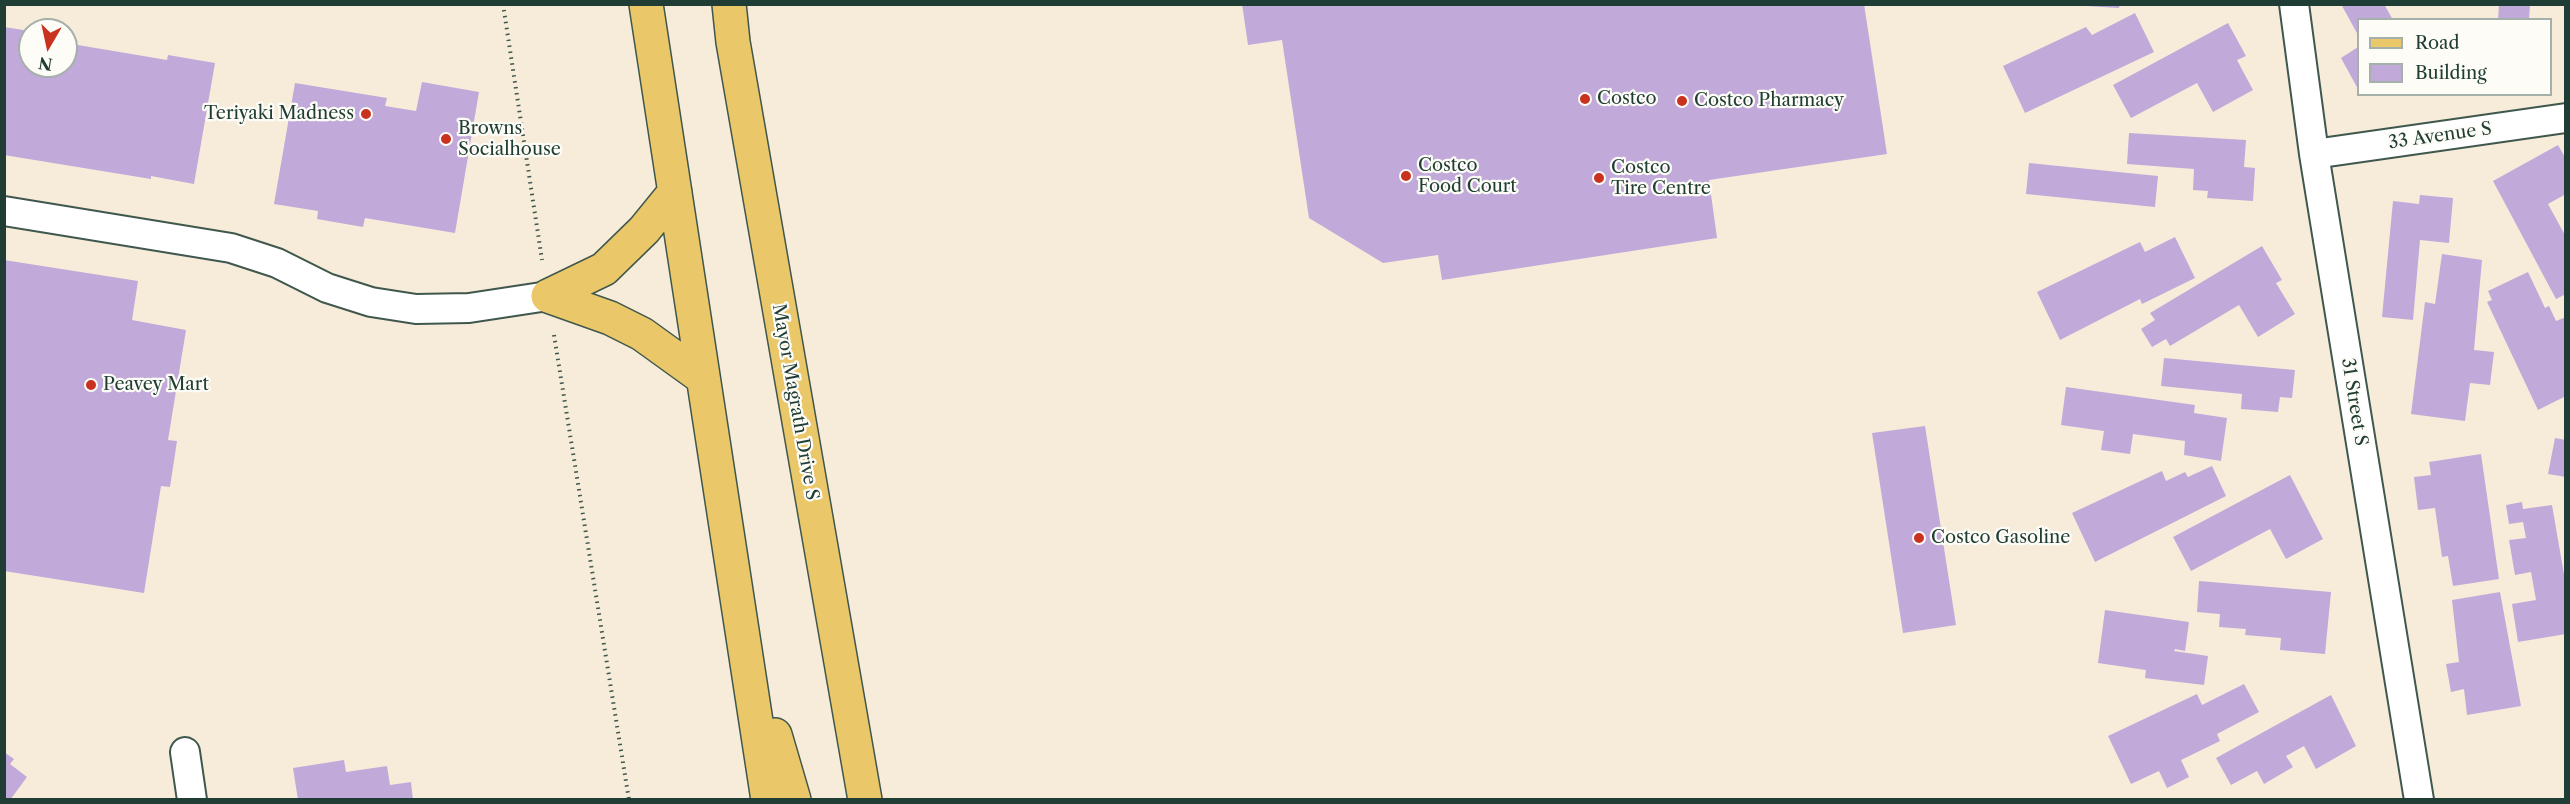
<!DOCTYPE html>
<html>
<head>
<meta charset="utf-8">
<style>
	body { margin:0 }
	#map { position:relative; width:2570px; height:804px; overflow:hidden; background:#f7ecda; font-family:"Libre Caslon Text",serif }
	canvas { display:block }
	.frame { position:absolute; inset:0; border:6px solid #1f3d34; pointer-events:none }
	.legend { position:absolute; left:2357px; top:18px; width:195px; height:78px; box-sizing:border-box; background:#fdfcf7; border:2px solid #a4b0a9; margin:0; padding:8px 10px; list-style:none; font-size:18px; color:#1f3d34 }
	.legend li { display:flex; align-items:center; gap:12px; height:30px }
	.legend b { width:30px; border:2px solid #a4b0a9 }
	.north { position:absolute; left:18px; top:18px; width:60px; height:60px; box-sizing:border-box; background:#fdfcf7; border:2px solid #a4b0a9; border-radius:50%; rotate:189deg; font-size:16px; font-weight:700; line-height:24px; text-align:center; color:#1f3d34 }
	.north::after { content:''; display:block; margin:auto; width:21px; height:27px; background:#c8321e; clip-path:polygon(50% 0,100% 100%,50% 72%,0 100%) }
</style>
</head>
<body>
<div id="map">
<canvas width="2570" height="804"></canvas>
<div class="frame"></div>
<ul class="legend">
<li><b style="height:8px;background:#eac769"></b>Road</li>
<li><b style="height:16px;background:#c1a9da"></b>Building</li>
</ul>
<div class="north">N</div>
</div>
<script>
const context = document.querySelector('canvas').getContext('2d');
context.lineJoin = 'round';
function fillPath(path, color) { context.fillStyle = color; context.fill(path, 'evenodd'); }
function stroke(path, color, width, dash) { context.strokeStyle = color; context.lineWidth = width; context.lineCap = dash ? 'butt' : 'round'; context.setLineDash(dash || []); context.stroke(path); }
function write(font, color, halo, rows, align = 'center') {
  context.font = font + ' "Libre Caslon Text",serif'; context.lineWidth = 4.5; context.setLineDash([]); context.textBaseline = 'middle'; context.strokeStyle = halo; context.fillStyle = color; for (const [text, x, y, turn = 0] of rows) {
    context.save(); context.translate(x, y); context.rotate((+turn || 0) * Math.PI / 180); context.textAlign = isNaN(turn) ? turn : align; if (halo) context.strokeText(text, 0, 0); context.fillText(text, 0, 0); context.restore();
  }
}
fillPath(new Path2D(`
	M1242,4H1864L1887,154L1709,180L1717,238L1442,280L1438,255L1383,263L1309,218L1282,40L1248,45Z
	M2086,4H2120L2119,8L2086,6Z
	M2341,4H2384L2393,20H2358V35Z
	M2499,4H2530L2529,20H2498Z
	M2135,13L2154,52L2025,113L2003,66L2086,27L2092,35Z
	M2228,23L2246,56L2237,60L2253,90L2213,112L2197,83L2131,118L2113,85Z
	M4,27L30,31V66H66V43L167,60L168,55L215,63L194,184L151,176V179L4,155Z
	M2358,47V89L2341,58Z
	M422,82L479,92L455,233L365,218L363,227L317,219L318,211L274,204L295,83L387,98L385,106L416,111Z
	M2129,133L2246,140L2244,167L2255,168L2253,201L2207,198L2208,191L2193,190L2194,169L2127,164Z
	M2558,145L2566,159V194L2548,204L2566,237V294L2556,299L2493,181Z
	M2029,163L2158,176L2155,207L2026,194Z
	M2420,195L2453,198L2449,243L2420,240L2413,320L2382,317L2393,201L2419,204Z
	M2175,237L2195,278L2142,304L2140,299L2060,340L2037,292L2140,242L2145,252Z
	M2262,246L2282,280L2276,283L2295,314L2258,337L2239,305L2170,346L2166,339L2152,347L2141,329L2155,320L2150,313Z
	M2442,254L2482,260L2474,350L2494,352L2490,385L2470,383L2465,421L2411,414L2425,302L2435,304Z
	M4,260L138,281L132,320L186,330L168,440L177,441L170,487L161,486L144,593L4,571Z
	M2528,272L2545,308L2549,306L2556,321L2566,317V396L2538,410L2487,302L2492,300L2488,291Z
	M2164,358L2295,370L2292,398L2280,397L2278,412L2241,409L2242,394L2161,386Z
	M2066,387L2195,405L2194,413L2227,418L2221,461L2184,455L2185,441L2133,434L2130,454L2101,450L2104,431L2061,425Z
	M1925,426L1956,625L1903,633L1872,433Z
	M2555,438L2566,440V477L2548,474Z
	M2481,454L2499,579L2453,586L2448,556L2442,557L2435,508L2418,510L2414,477L2431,475L2429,462Z
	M2212,466L2226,496L2095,562L2072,513L2162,471L2166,481L2185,472L2188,477Z
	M2290,475L2323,539L2286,559L2270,529L2191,571L2173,537Z
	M2522,502L2523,509L2552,505L2566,586V634L2518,642L2512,604L2536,600L2531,572L2515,575L2509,540L2526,538L2523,522L2509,524L2506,505Z
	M2199,581L2331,592L2325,654L2280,650L2281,638L2245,635L2246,629L2219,627L2220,614L2197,612Z
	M2500,592L2521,706L2467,715L2464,689L2451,692L2446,664L2459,662L2452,600Z
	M2105,610L2189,622L2185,651L2175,649L2174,651L2208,656L2204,685L2145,678L2146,670L2098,663Z
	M2244,684L2259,712L2217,734L2220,741L2181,760L2189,777L2167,788L2159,771L2131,784L2108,736L2197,694L2202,705Z
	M2331,695L2356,746L2316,769L2304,746L2286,756L2293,767L2264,784L2257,771L2231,785L2216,758Z
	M4,752L14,759L10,764L27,777L10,800H4Z
	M344,760L346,772L387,766L390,785L411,782L413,800H298L293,768Z`), '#c1a9da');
const minor = new Path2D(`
	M2294,4L2314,154L2419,800
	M2314,154L2566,118
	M4,211L231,248L277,263L327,288L371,302L416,309L469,308L548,296
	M185,752L192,800`);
const primary = new Path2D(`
	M646,4L768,800
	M729,4L733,42L865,800
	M548,296L610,318L642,334L703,378
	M548,296L604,269L644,230L675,192
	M775,735L794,800`);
stroke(minor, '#3f574d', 32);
stroke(primary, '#3f574d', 36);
stroke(new Path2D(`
	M503,4L542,260
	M554,335L629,800`), '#3f574d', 4, [1.5, 4.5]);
stroke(minor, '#fff', 28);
stroke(primary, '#eac769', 33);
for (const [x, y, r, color] of [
	[1585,99,6,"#c8321e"],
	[1682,101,6,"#c8321e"],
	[366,114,6,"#c8321e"],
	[446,139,6,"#c8321e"],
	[1406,176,6,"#c8321e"],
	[1599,178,6,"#c8321e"],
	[91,385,6,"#c8321e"],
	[1919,538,6,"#c8321e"]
]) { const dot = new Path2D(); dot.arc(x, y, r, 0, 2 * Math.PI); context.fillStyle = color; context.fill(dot); stroke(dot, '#fdfcf7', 2); }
write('18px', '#1f3d34', '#fdfcf7', [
	["Costco",1597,99],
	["Costco Pharmacy",1694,101],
	["Teriyaki Madness",354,114,"right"],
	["Browns",458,129],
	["Socialhouse",458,150],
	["Costco",1418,166],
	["Food Court",1418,187],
	["Costco",1611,168],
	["Tire Centre",1611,189],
	["Peavey Mart",103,385],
	["Costco Gasoline",1931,538]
], 'left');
write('18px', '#1f3d34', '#fdfcf7', [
	["33 Avenue S",2440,136,-8],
	["Mayor Magrath Drive S",795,402,80],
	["31 Street S",2354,402,81]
]);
</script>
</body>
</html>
